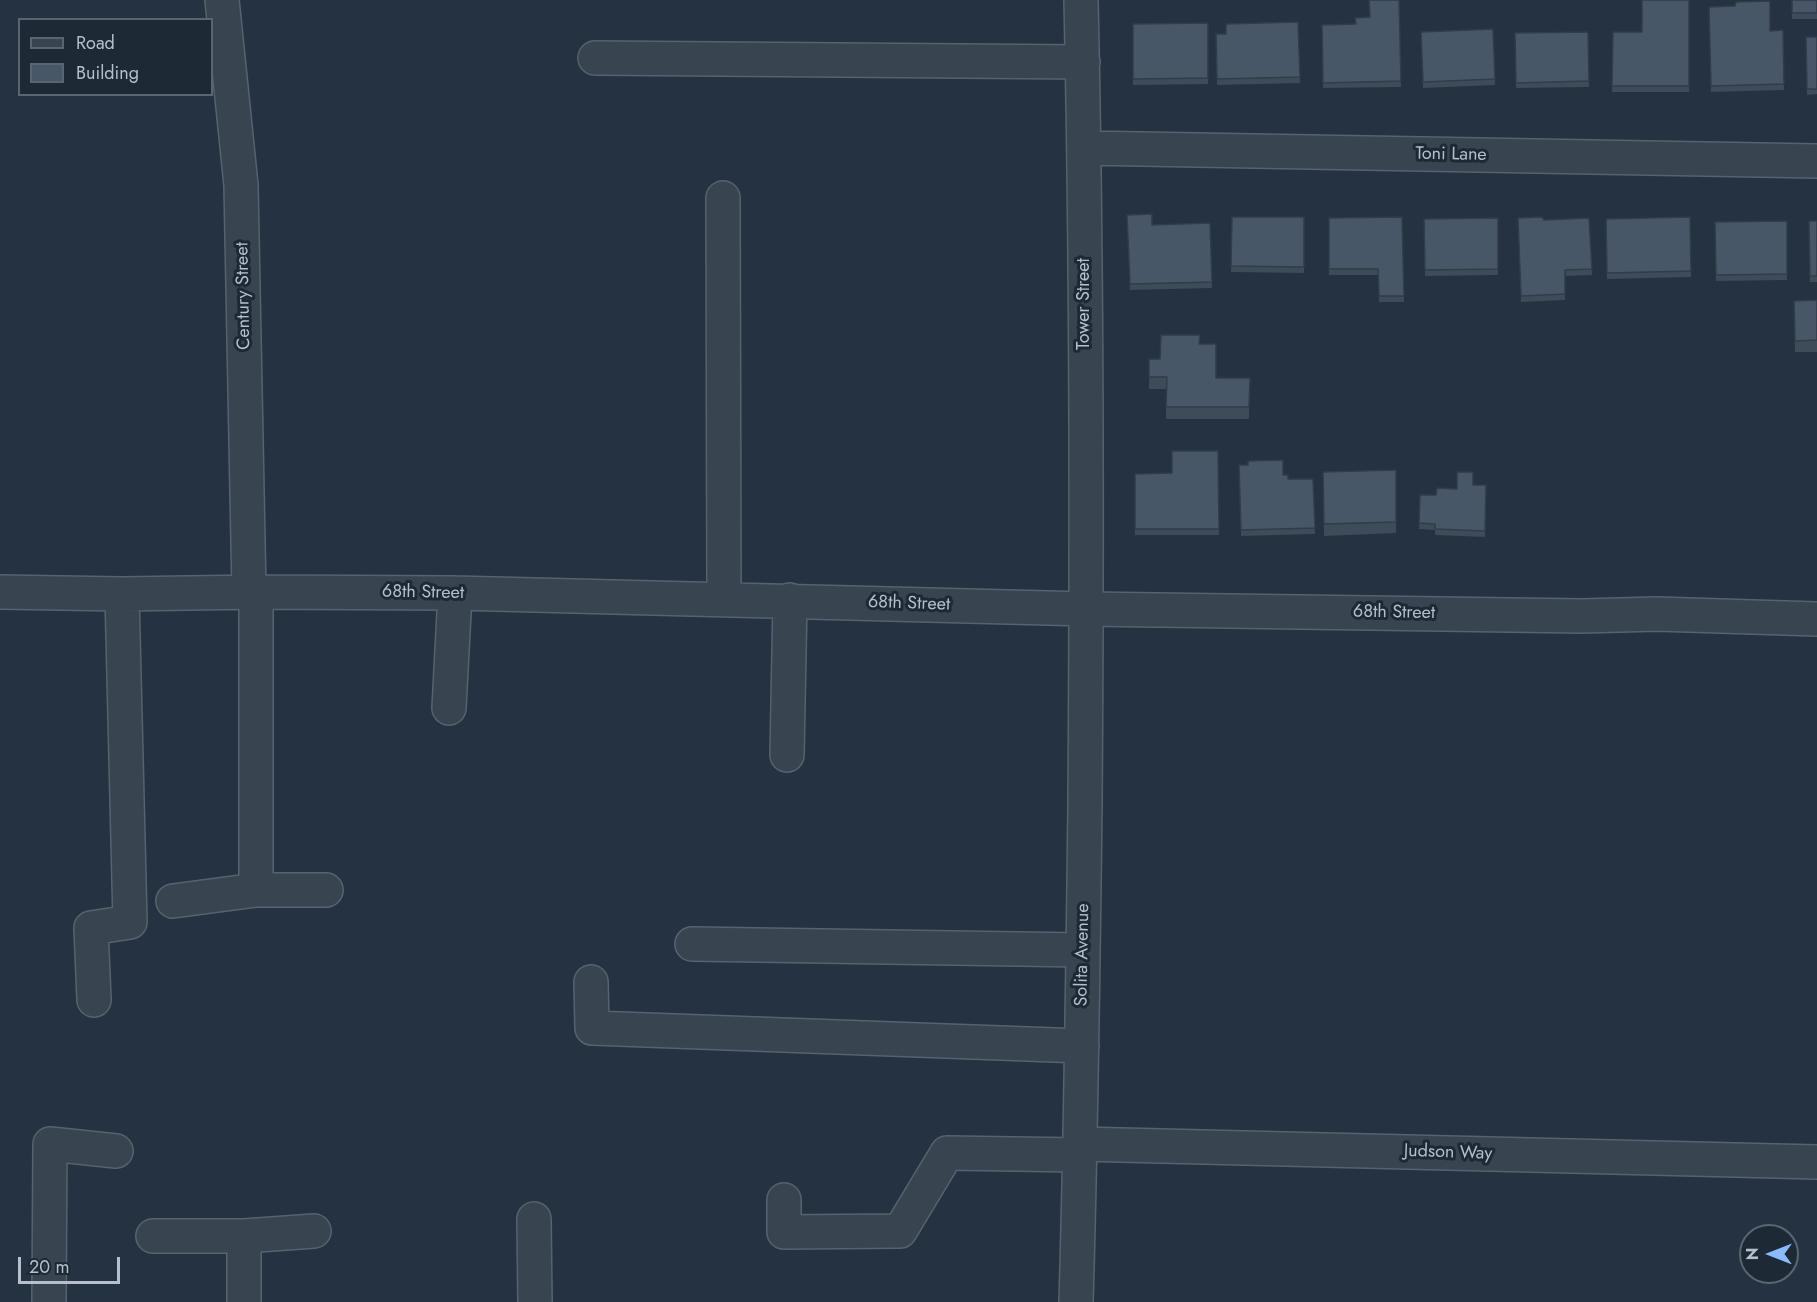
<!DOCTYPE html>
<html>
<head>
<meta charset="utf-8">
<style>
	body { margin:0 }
	#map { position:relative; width:1817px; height:1302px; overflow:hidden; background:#243241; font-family:Jost,sans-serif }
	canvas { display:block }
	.legend { position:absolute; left:18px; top:18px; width:195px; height:78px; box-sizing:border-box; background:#1e2936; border:2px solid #5b6572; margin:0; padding:8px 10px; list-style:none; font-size:18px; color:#b6bfcb }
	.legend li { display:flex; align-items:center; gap:12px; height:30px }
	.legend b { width:30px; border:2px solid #5b6572 }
	.north { position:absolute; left:1739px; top:1224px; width:60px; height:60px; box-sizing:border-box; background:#1e2936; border:2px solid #5b6572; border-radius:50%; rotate:270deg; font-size:16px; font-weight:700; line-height:24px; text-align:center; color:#b6bfcb }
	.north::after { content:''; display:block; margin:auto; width:21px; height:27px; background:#8abbfc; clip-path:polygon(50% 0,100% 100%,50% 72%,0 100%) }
	.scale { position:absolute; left:18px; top:1257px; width:102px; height:27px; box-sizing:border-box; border:3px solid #b6bfcb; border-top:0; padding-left:8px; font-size:18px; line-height:21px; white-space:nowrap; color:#b6bfcb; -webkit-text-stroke:4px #1e2936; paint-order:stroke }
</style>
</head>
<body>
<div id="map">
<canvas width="1817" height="1302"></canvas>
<ul class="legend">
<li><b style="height:8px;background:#394451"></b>Road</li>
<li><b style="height:16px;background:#485768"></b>Building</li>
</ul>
<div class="north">N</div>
<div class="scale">20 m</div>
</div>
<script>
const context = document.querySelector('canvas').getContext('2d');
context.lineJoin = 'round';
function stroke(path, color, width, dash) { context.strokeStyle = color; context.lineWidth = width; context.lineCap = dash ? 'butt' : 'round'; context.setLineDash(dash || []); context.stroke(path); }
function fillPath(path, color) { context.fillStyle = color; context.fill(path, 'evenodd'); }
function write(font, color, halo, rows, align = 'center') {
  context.font = font + ' Jost,sans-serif'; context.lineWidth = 6; context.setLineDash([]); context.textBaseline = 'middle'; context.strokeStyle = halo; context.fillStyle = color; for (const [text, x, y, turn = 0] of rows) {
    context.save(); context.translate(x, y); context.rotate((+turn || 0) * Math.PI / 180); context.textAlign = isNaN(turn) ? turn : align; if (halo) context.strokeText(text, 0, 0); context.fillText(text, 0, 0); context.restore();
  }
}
const minor = new Path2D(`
	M222,0L241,185L249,593
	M595,58L1083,62
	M1084,148L1817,161
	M723,198L724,599
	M0,592L122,594L256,592L455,593L1087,609L1582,616L1657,614L1817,619
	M449,708L455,593
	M787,755L790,600
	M256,890H326
	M173,901L256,890V592
	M692,944L1083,950
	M591,982L592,1028L1082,1046
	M94,1000L91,928L130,922L122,594
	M1080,1144L1817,1162
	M784,1200V1232L900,1231L947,1153L1081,1155
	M534,1219L535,1302
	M153,1236H244
	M49,1302L50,1144L116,1151
	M244,1302V1236L314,1231
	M1076,1302C1081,1136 1083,971 1085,805C1087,537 1087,268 1081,0`);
stroke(minor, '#57626e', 36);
stroke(minor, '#394451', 33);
fillPath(new Path2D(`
	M1399,0L1401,87L1323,88L1322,25L1355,24V18L1370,17Z
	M1689,0V92H1612L1613,32H1642Z
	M1792,0H1817V19H1792Z
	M1709,7L1770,31L1783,30L1784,90L1711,92Z
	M1298,22L1300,83L1217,85L1216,34H1226Z
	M1208,23V84L1133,85V24Z
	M1493,29L1495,85L1423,88L1421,32Z
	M1588,32L1589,87L1516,88L1515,33Z
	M1806,37H1817V94L1807,95Z
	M1127,215L1152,225L1210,223L1212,288L1130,290Z
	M1232,217H1304V273L1231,272Z
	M1402,217L1404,302H1379L1378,275H1329V218Z
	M1690,217L1691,277L1607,279L1606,219Z
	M1498,218V275L1425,276L1424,219Z
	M1518,218L1544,220L1589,218L1592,275L1565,276V300L1521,302Z
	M1787,221V280L1716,281L1715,222Z
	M1809,221H1817V282H1810Z
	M1817,300V352H1795L1794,301Z
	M1200,344L1216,378H1250L1249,419H1166V389H1149V359H1160Z
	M1218,451L1219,535H1135V474L1172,473Z
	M1239,465L1283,475L1288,479H1313L1315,534L1241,536Z
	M1396,470V533L1324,536L1323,472Z
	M1473,485H1486L1485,537L1435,535V530L1419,529L1420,495H1436L1457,489Z`), '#3e4b59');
const building = new Path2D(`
	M1369,0H1399L1401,81L1323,83L1322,25L1356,24L1355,18L1370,17Z
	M1642,0H1689V86H1612L1613,32H1642Z
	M1792,0H1817V13H1792Z
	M1770,1V31L1783,30L1784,84L1711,86L1709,7L1735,6L1736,2Z
	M1298,22L1300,77L1217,79L1216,34H1226V24Z
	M1208,23V78L1133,79V24Z
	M1493,29L1495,79L1423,82L1421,32Z
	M1588,32L1589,81L1516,83L1515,33Z
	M1806,37H1817V89H1807Z
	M1152,214V225L1210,223L1212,282L1130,284L1127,215Z
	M1232,217H1304V267L1231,266Z
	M1402,217L1404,296H1379L1378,269H1329V218Z
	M1542,217L1544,220L1589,218L1592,269L1565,270V294L1521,296L1518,218Z
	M1690,217L1691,271L1607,273L1606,219Z
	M1498,218V269L1425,270L1424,219Z
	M1787,221V274L1716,275L1715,222Z
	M1809,221H1817V276H1810Z
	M1817,300V340L1795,341L1794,301Z
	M1161,335H1200L1199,344H1216V378H1250L1249,407H1166L1167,377H1149V359H1160Z
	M1172,451H1218L1219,529H1135V474L1172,473Z
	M1283,460V475H1288V479H1313L1315,528L1241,530L1239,465H1248V461Z
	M1396,470V522L1324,524L1323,472Z
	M1457,472H1473V485H1486L1485,531L1435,529V524L1419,523L1420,495H1436L1437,488L1457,489Z`);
fillPath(building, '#485768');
stroke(building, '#323d49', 1.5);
write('18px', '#b6bfcb', '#1e2936', [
	["Toni Lane",1451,155,1],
	["Century Street",244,296,-91],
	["Tower Street",1085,304,-90],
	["68th Street",423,593,1],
	["68th Street",909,604,2],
	["68th Street",1394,613,1],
	["Solita Avenue",1083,955,-89],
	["Judson Way",1448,1153,2]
]);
</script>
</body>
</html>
